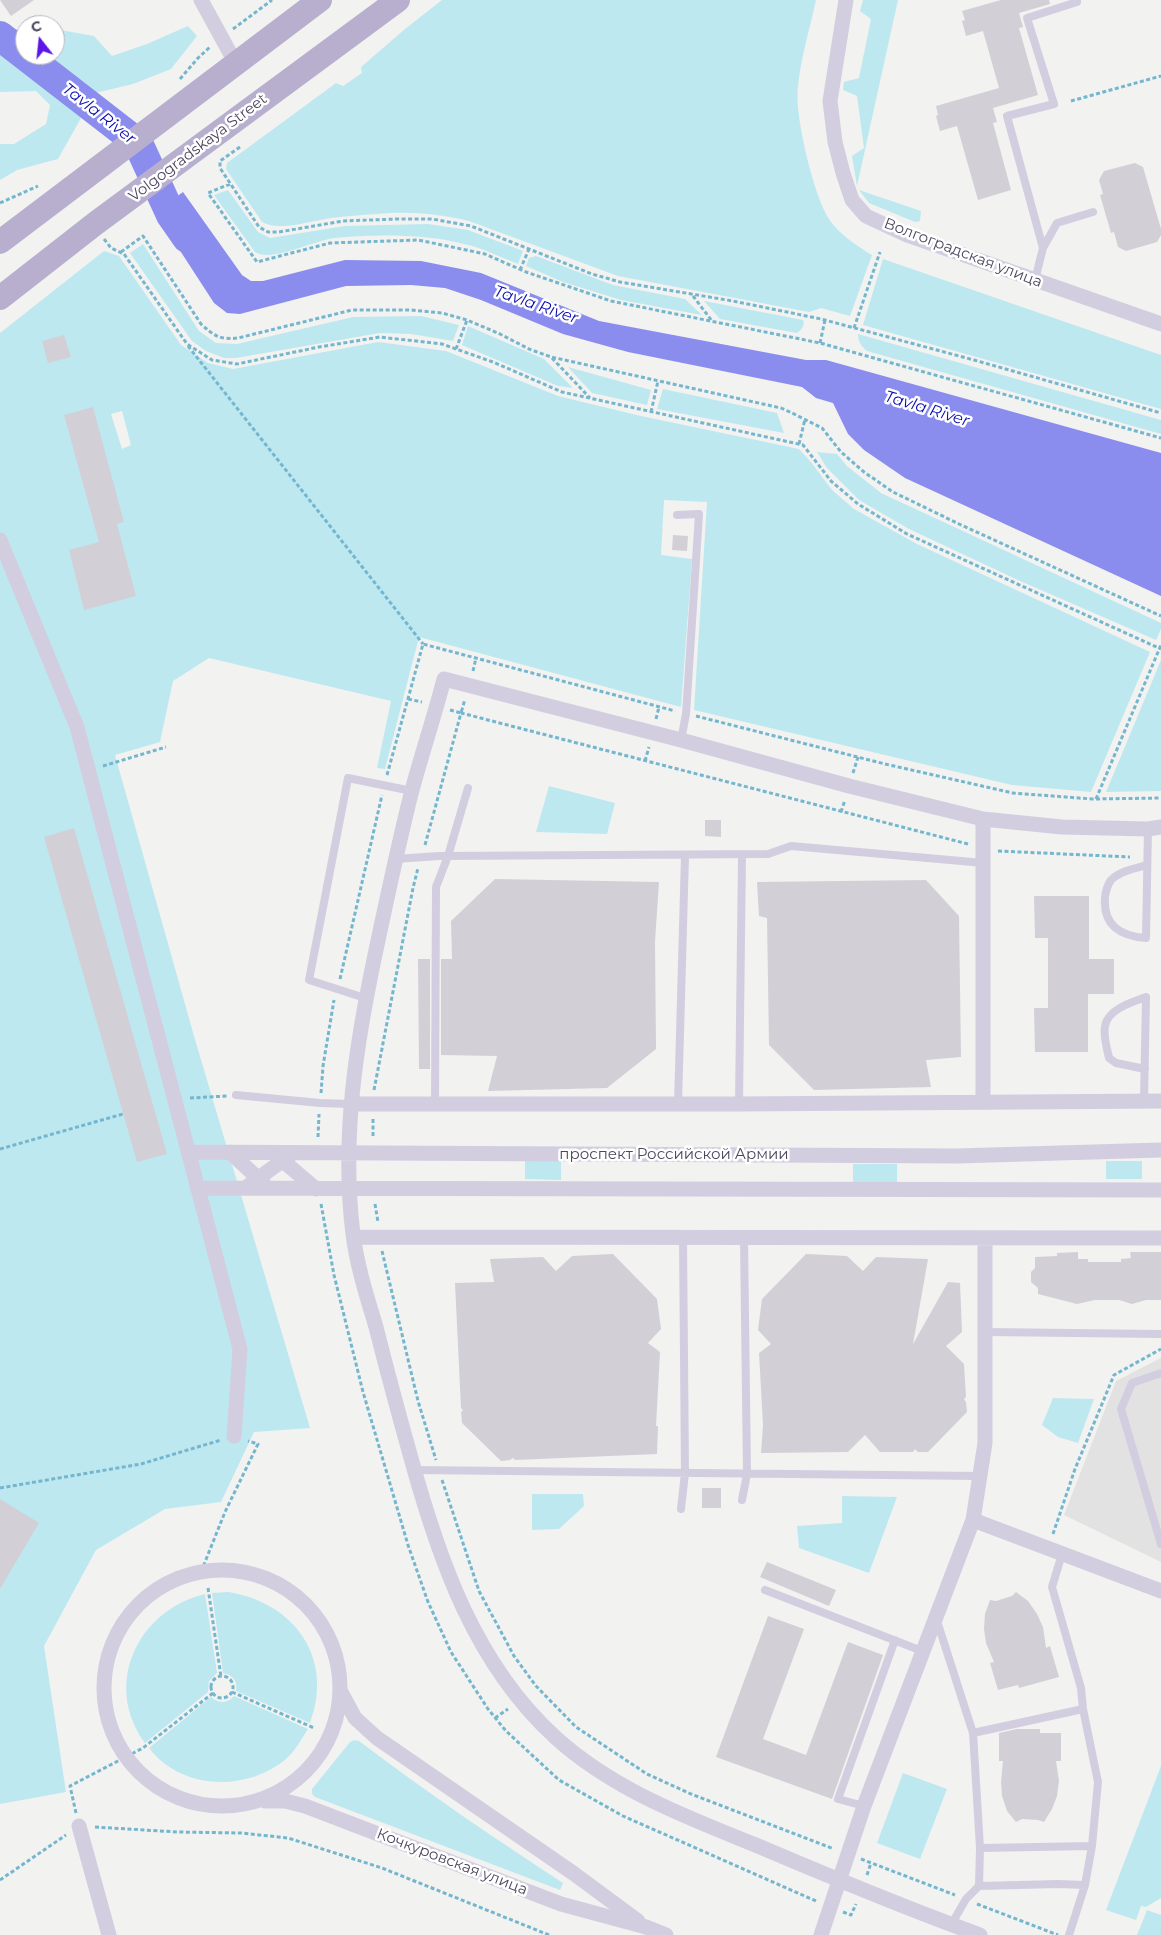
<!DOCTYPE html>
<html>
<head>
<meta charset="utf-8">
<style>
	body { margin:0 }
	#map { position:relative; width:1161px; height:1935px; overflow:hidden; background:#f2f2f0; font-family:Montserrat,sans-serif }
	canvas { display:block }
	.north { position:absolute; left:15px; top:15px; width:50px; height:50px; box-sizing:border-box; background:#fff; border:1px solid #b8b5bf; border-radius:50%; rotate:344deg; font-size:14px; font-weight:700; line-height:20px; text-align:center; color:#4d475e }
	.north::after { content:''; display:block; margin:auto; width:18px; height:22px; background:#5c16e6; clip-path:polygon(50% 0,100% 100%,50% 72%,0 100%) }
</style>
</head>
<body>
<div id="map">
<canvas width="1161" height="1935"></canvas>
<div class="north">С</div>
</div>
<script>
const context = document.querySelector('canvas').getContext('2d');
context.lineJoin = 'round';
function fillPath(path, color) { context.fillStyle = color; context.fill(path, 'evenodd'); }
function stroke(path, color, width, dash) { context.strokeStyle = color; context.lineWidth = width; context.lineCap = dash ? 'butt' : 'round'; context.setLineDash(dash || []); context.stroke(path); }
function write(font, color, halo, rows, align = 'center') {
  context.font = font + ' Montserrat,sans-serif'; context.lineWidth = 5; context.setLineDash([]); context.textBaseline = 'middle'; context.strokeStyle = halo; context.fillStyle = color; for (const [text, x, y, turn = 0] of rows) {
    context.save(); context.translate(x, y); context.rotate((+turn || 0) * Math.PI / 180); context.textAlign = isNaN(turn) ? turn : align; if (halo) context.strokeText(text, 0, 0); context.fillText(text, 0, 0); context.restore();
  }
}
fillPath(new Path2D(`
	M1161,1358V1562L1064,1515L1116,1381Z`), '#e3e2e2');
fillPath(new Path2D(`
	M442,0H816C810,28 801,57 798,86C794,113 812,186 825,212C834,231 854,244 872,255L850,316L821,308L809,312L618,276L469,221C439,214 408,211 377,214C362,215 346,216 331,218C309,221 282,232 262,222L226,169L227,163L336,83L343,86L362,73L361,67L405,29Z
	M863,0H898L857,186L852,156L864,148L857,96L843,90L844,82L859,78L871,19L860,11Z
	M188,26L197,36L171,69L133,84L95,93L58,159L17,170L0,180V144H14L46,124L50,105L36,91L0,92V29H25V55H55V29L94,36L112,56L147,44Z
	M228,190L258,232L270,238L345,226L428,224L468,230L523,251L518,264C500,257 483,248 464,244C428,234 373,234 335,238C315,240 271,263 255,252L214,195Z
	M859,190L921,211L920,221L915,222L869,203Z
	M143,244L199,331L216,343L237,344L353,317L421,316L459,325L453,341L411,334L380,333L236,358H224L206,351L192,341L130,253Z
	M104,251L119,256L181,345L208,363L233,369L378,342L446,351L558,396L641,416L799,449L811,462L832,490L854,509L917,544L1150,652L1091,792L1012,785L694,710L707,502L664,500L661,555L692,559L681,707L419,637L385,769L377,768L391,701L209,658L173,681L160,742L115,755L194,1036L310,1428L254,1432L221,1502L165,1509L96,1550L44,1646L66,1792L0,1804V333ZM122,411L131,445L122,449L111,414Z
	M536,256L613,285L685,299L702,315L621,300L563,282L526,266L529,258Z
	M883,259L1161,355V409L863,325Z
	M704,301L803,320C805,326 802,329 797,333L720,319Z
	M468,326L544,359L573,388L558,386L462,345Z
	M858,334L1161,420V434L867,351C861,346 858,342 858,334Z
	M568,367L651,390L647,405L592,393Z
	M663,389L777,413L784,433L657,409Z
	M817,452L837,454L847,466L881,493L1161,623V629L1156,640L1020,581L909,529L859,500L827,468Z
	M1161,660V791L1106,792Z
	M549,786L615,803L607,834L536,832Z
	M525,1161H561V1180L525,1179Z
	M1106,1161H1142V1179H1106Z
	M853,1164H897V1183H853Z
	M1053,1398L1094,1399L1078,1443L1058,1437L1042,1425Z
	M532,1494H583L584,1506L559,1529L532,1530Z
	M842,1496L897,1497L869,1573L799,1548L797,1526L842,1523Z
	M228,1592C293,1602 335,1657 310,1723L236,1691C238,1681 233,1675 223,1673L212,1593Z
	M205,1594L217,1673L209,1681L208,1692L145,1743C102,1684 138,1610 205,1594Z
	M234,1696L308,1729C301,1740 295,1751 285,1760C245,1792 181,1790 149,1748L211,1697C219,1704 227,1704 234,1696Z
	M354,1740L359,1741C425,1791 494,1838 563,1883L560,1890L315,1797L312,1794V1789L350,1742Z
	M1161,1766V1898L1146,1907L1141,1906L1136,1920L1106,1910Z
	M903,1773L947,1789L920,1859L877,1843Z
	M1147,1910L1161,1915V1935H1137Z`), '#bee8f0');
fillPath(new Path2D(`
	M183,192L242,275L251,281H263L345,260L421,261L481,273L599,321L806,360H826L1161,453V596L905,478L864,450L848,434L833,403L816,398L802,387L628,352L563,334L481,300L445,288L411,285L346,286L240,314L227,313L214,303L155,212Z`), '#8a8cee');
stroke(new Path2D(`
	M0,36L138,143L171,215L187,238`), '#8a8cee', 30);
fillPath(new Path2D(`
	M0,0H34L11,16Z
	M1001,0H1049L1050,4L1019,13L1023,27L1019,28L1038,95L993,108L997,122L993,123L1011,190L978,200L957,126L940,131L936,116L938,115L936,106L999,88L983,31L966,36L962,21L965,20L962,11Z
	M1135,163L1143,167L1161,229V235L1157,242L1126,251L1118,247L1114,232L1111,233L1100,195L1103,194L1099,180L1104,171Z
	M64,335L71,357L48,363L42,341Z
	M93,407L124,522L117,524L136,596L84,610L69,550L99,542L64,415Z
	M673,535L688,536L687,551L672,550Z
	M705,820H721V837L705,836Z
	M74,828L167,1154L137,1162L44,837Z
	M495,879L659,882L655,942L656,1049L607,1088L488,1091L497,1056L441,1055V959H452L451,921Z
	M926,880L959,916L961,1057L926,1060L931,1087L814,1090L769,1045L767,918L759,916L757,882Z
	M1034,896H1089V959H1114V994H1088V1052H1035L1034,1008H1048V938H1035Z
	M418,959H430V1069H419Z
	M1078,1252V1259H1088V1262H1121V1259L1131,1258L1130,1252H1161V1300H1146L1132,1304L1119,1300H1095L1077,1304L1038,1294V1288L1031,1282V1272L1035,1268V1257L1057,1256V1253Z
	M613,1254L657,1299L661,1329L648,1343L660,1352L656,1426H658L657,1454L515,1460L513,1458L510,1460L501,1461L462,1423L461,1412L463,1410L461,1408L455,1283L494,1282L490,1259L543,1257L556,1271L572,1256Z
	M806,1254L847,1256L863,1271L876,1257L928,1259L913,1344L948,1282L960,1283L962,1332L946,1346L964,1364L966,1397L964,1399L966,1402L967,1412L928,1452H918L915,1449L913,1452H880L865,1435L848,1452L761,1453L763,1425L759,1353L771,1344L758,1330L762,1299Z
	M702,1488H721V1508H702Z
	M0,1499L39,1523L0,1589Z
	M767,1562L836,1590L829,1606L760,1577Z
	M1016,1592L1028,1601L1037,1614L1043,1627L1046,1648L1050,1646L1059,1677L1019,1688L1018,1685L998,1690L990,1663L994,1662L986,1643L984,1629L985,1614L990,1600L996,1601L1012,1596Z
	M768,1616L804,1629L763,1739L806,1755L848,1642L883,1655L832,1799L716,1757Z
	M1017,1729H1040V1733H1061V1761H1056L1059,1781L1057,1796L1052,1809L1044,1822L1038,1820L1022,1819L1016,1822L1007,1811L1002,1796L1001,1782L1003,1761H999V1733Z`), '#d3cfd7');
stroke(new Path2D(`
	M233,29L272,0
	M180,79L198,58L210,47
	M1071,101L1161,76
	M240,147L220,161V168L259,227L268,232H279L343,221L397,219H432L471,226L592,274L620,282L733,301L821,319L974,360L1161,413
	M230,184L208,193L257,262L330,243L418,240L452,247L485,254L526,272L611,301L820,343L1161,438
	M0,203L38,186
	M104,239L111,248L124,254L187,344L212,360L237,364L319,347L380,337L442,344L493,362L562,392L803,445L831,481L858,504L907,534L1161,649
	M121,252L143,236L201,324C214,336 220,340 238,338L352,310H411L442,313L467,320L500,334L529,349L551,357L781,408L792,413L822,428L841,452L864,472L893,492L959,524L1161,616
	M520,270L529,249
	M693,296L712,321
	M854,328L880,252
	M820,343L825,320
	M188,346L423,644
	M456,349L467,320
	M552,358L590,398
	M651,412L658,381
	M799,444L805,419
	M473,671L476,658
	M408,699L422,702
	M450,710L461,713L465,699
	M696,716L885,764L1013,793L1092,799L1161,798
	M656,719L659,707
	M645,761L649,747
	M103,766L166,747
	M853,773L858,757
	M387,775L423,644L675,711
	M1096,799L1161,645
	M841,812L845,800
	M425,845L461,713L968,844
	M998,851L1130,857
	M340,979L382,795
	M374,1090L413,888L418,868
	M321,1093L323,1066L334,1000
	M190,1098L227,1096
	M373,1119V1138
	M318,1137L319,1114
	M0,1149L123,1114
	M321,1204L334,1275L363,1392L408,1545L428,1602L451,1652L488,1709L506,1731L559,1780L623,1816L816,1901
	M375,1204L378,1222
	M382,1251L418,1401L436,1460
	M442,1480L479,1591L514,1656L536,1686L576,1727L647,1774L691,1794L834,1849
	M0,1488L141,1464L221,1440
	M1053,1534L1075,1469L1114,1375L1161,1349
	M201,1572L225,1512L258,1444L248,1441
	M208,1588L221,1677
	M211 1687a11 11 0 1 1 22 0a11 11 0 1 1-22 0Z
	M232,1692L314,1728
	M495,1718L508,1709
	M76,1813L70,1786L143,1748L213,1693
	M95,1827L177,1832L241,1833L288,1838L382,1868L549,1935
	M861,1859L955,1895
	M867,1875L871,1863
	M0,1880L66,1835
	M977,1904L1058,1935
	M843,1912L851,1915L856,1904`), '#75b6cf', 3, [4, 2.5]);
stroke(new Path2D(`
	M1043,248L1057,223L1093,212
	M1035,280L1043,248L1007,116L1054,104L1027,18L1077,2V0
	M677,515L699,514L686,714L681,740
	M395,859L439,856L768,854L791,846L984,863
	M1147,865C1136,868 1120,871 1111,880C1108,884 1105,893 1105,898C1103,926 1121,936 1146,938L1148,829
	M365,998L309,980L348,778L412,791
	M236,1095L320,1103L350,1104
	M1144,1101L1146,997C1132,1002 1108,1009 1105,1026C1103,1036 1107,1048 1109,1058L1116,1063L1145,1069
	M435,1103L436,887L448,856L468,788
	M678,1104L685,856
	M739,1104L742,855
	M986,1332L1161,1334
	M1161,1373L1132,1383L1121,1409L1161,1544
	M414,1470L980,1476
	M742,1500L747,1474L744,1238
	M681,1509L685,1473L683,1237
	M1062,1554L1052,1587L1081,1688L1083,1709L1098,1782L1092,1846L1085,1885L1069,1935
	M765,1590L922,1651
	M937,1621L973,1733
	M864,1806L838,1799L895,1640
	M980,1848L1092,1846
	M979,1886L1058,1884L1085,1885
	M951,1925L966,1899L979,1886L980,1848L973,1733L1083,1709`), '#d2cee0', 8);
stroke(new Path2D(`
	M201,0L236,64
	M846,0L830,101L835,142L843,173L852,200L866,216L907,235L1161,324
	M0,540L77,727L240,1349L234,1436
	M983,1101V819
	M350,1104H739L1161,1101
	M188,1152L957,1156L1161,1150
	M230,1152L264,1184
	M276,1155L316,1189
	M197,1188L1161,1190
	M245,1188L293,1153
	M354,1237L1161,1238
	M973,1520L1161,1591
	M104 1688a118 118 0 1 1 236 0a118 118 0 1 1-236 0Z
	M341,1692L355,1718L377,1738L573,1873L638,1921
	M265,1801H285L305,1806L561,1904L646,1927L666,1935
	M79,1826L109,1935
	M821,1935L864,1806L973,1520L985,1443V1239
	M980,1935C905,1908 831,1877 758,1846C687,1817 613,1790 555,1737C475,1664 439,1560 411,1458C399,1415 387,1371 376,1327C367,1297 357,1266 353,1234C341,1138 356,1044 376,950C387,898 398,846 411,794C421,756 434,718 444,679L681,740L849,786L983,819L1062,827L1148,829L1161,827`), '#d2cee0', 15);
stroke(new Path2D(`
	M0,242L320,0
	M0,298L96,223L398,0`), '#b8afcf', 24);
write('15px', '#4d475e', '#fff', [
	["Volgogradskaya Street",198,148,-37],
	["Волгоградская улица",963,253,21],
	["проспект Российской Армии",674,1155],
	["Кочкуровская улица",452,1862,21]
]);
write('italic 16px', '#0a0dae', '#fff', [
	["Tavla River",99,114,38],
	["Tavla River",536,305,19],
	["Tavla River",927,409,17]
]);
</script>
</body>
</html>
